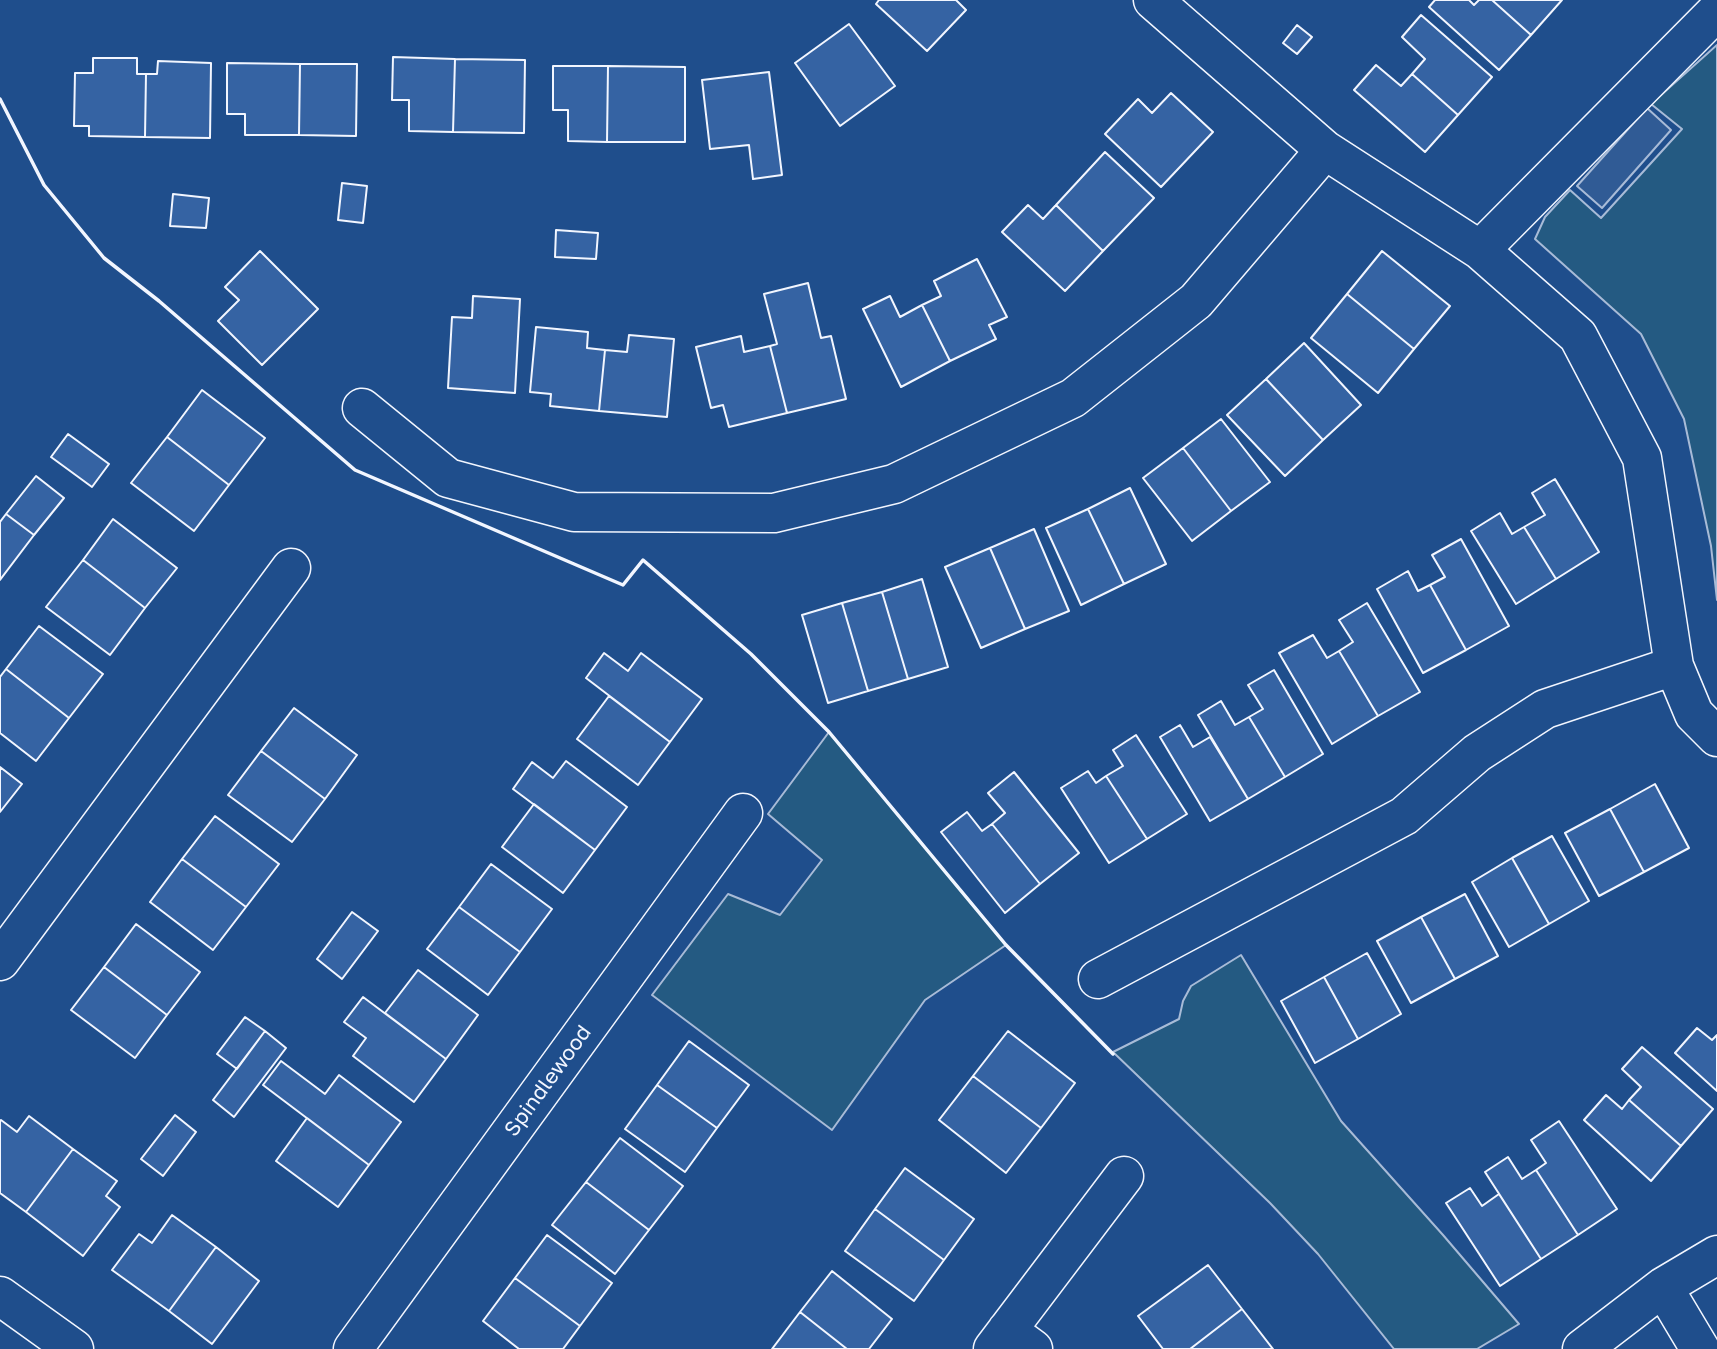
<!DOCTYPE html>
<html>
<head>
<meta charset="utf-8">
<style>
	body { margin:0 }
	canvas { display:block; background:#1f4e8c }
</style>
</head>
<body>
<canvas width="1717" height="1349"></canvas>
<script>
const context = document.querySelector('canvas').getContext('2d');
context.lineJoin = 'round';
function fillPath(path, color) { context.fillStyle = color; context.fill(path, 'evenodd'); }
function stroke(path, color, width, dash) { context.strokeStyle = color; context.lineWidth = width; context.lineCap = dash ? 'butt' : 'round'; context.setLineDash(dash || []); context.stroke(path); }
function write(font, color, halo, rows, align = 'center') {
  context.font = font + ' "Golos Text",sans-serif'; context.lineWidth = 5; context.setLineDash([]); context.textBaseline = 'middle'; context.strokeStyle = halo; context.fillStyle = color; for (const [text, x, y, turn = 0] of rows) {
    context.save(); context.translate(x, y); context.rotate((+turn || 0) * Math.PI / 180); context.textAlign = isNaN(turn) ? turn : align; if (halo) context.strokeText(text, 0, 0); context.fillText(text, 0, 0); context.restore();
  }
}
const green = new Path2D(`
	M1717,45V600L1711,546L1684,419L1641,334L1535,239L1545,217L1570,190L1601,218L1682,129L1651,104Z
	M829,732L1006,945L925,1000L832,1130L652,995L728,894L780,915L822,860L768,814Z
	M1241,955L1341,1121L1443,1235L1519,1324L1477,1349H1394L1318,1254L1270,1203L1113,1052L1179,1019L1183,1001L1191,986Z`);
fillPath(green, '#245a82');
stroke(green, '#a8bbd7', 2);
const parking = new Path2D(`
	M1647,108L1671,130L1602,208L1577,186Z`);
fillPath(parking, '#305b95');
stroke(parking, '#a8bbd7', 2);
const building = new Path2D(`
	M879,0H956L966,10L927,51L876,4Z
	M1435,0H1469L1474,5L1479,0H1492L1531,35L1499,70L1429,7Z
	M1492,0H1562L1531,35Z
	M1421,15L1492,77L1458,115L1412,74L1425,59L1402,37Z
	M849,24L895,86L840,126L795,63Z
	M1297,25L1312,37L1297,54L1283,43Z
	M393,57L455,59L453,132L409,131V100H392Z
	M93,58H137V74H146L145,137L89,136V126H74L75,73H93Z
	M455,59L525,60L524,133L453,132Z
	M158,61L211,63L210,138L145,137L146,74H157Z
	M227,63L300,64L299,135H245V114H227Z
	M300,64H357L356,136L299,135Z
	M1376,65L1401,86L1412,74L1458,115L1425,152L1354,90Z
	M553,66H608L607,142L568,141V110H553Z
	M608,66L685,67V142H607Z
	M769,72L782,175L753,179L749,145L710,149L702,80Z
	M1171,93L1213,132L1161,187L1105,134L1138,99L1152,113Z
	M1105,152L1154,198L1103,251L1056,205Z
	M342,183L367,186L363,223L338,220Z
	M173,194L209,198L206,228L170,226Z
	M1028,205L1043,219L1056,205L1103,251L1065,291L1002,232Z
	M556,230L598,233L596,259L555,257Z
	M260,251L318,309L262,365L218,321L239,300L225,287Z
	M1382,251L1450,306L1414,349L1347,294Z
	M977,259L1007,317L989,325L996,339L950,361L922,305L941,296L934,281Z
	M808,283L821,338L831,336L846,399L787,413L770,346L777,344L764,294Z
	M1347,294L1414,349L1378,393L1311,338Z
	M473,296L520,299L515,393L448,388L452,317L472,318Z
	M890,296L900,317L922,305L950,361L901,387L863,309Z
	M536,327L588,332L587,348L605,350L599,411L550,406L551,394L530,392Z
	M629,335L674,339L667,417L599,411L605,350L627,352Z
	M741,336L744,352L770,346L787,413L729,427L723,405L711,408L696,347Z
	M1304,343L1361,405L1323,440L1266,379Z
	M1266,379L1323,440L1285,476L1227,415Z
	M202,390L265,438L229,485L167,437Z
	M1221,419L1270,482L1231,511L1183,448Z
	M68,434L109,464L92,487L51,457Z
	M167,437L229,485L194,531L131,483Z
	M1183,448L1231,511L1192,541L1143,478Z
	M36,476L64,498L34,535L6,514Z
	M1555,479L1599,552L1556,579L1524,527L1545,515L1532,493Z
	M1130,488L1166,564L1124,584L1088,509Z
	M1088,509L1124,584L1081,605L1046,528Z
	M1500,513L1512,534L1524,527L1556,579L1516,604L1471,531Z
	M6,514L34,535L0,580V522Z
	M113,519L177,568L145,608L83,560Z
	M1034,529L1069,611L1025,629L990,548Z
	M1461,539L1509,626L1466,650L1430,585L1445,577L1432,555Z
	M990,548L1025,629L981,648L945,567Z
	M83,560L145,608L110,655L46,607Z
	M1408,571L1418,591L1430,585L1466,650L1423,673L1377,589Z
	M922,579L948,667L908,679L882,592Z
	M882,592L908,679L868,691L842,603Z
	M842,603L868,691L828,703L802,615Z
	M1367,603L1420,692L1378,716L1339,651L1353,642L1339,620Z
	M39,626L103,674L69,718L6,669Z
	M1313,635L1327,658L1339,651L1378,716L1332,744L1279,653Z
	M604,653L628,671L641,653L702,699L670,742L586,678Z
	M6,669L69,718L36,761L0,733V677Z
	M1274,670L1323,754L1285,777L1249,717L1263,709L1248,685Z
	M609,696L670,742L638,785L577,739Z
	M1221,701L1235,725L1249,717L1285,777L1248,799L1198,715Z
	M294,708L357,755L325,799L261,751Z
	M1180,725L1193,747L1210,737L1248,799L1210,821L1160,737Z
	M1136,735L1187,814L1147,839L1106,776L1123,766L1113,750Z
	M261,751L325,799L292,842L228,795Z
	M566,761L627,807L595,850L513,789L532,762L553,778Z
	M0,767L22,784L0,812Z
	M1088,771L1096,783L1106,776L1147,839L1109,863L1061,788Z
	M1014,772L1079,853L1040,884L992,824L1005,813L988,793Z
	M1655,784L1689,848L1644,872L1610,809Z
	M534,804L595,850L563,893L502,847Z
	M1610,809L1644,872L1599,896L1565,833Z
	M967,812L982,831L992,824L1040,884L1005,913L941,832Z
	M215,816L279,864L246,907L182,859Z
	M1552,836L1589,901L1549,924L1512,858Z
	M1512,858L1549,924L1509,947L1472,882Z
	M182,859L246,907L213,950L150,902Z
	M491,864L552,909L520,952L459,907Z
	M1465,894L1498,956L1455,979L1421,917Z
	M459,907L520,952L488,995L427,949Z
	M352,912L378,931L342,979L317,959Z
	M1421,917L1455,979L1411,1003L1377,941Z
	M136,924L200,972L167,1015L104,967Z
	M1367,953L1401,1014L1358,1039L1324,977Z
	M104,967L167,1015L135,1058L71,1010Z
	M418,970L478,1015L446,1059L385,1013Z
	M1324,977L1358,1039L1315,1063L1281,1001Z
	M363,997L446,1059L414,1102L353,1056L366,1038L344,1022Z
	M245,1017L265,1031L237,1069L217,1054Z
	M1697,1028L1712,1040L1717,1035V1091L1675,1053Z
	M265,1031L286,1048L234,1117L213,1100Z
	M1008,1031L1075,1083L1041,1128L973,1076Z
	M689,1041L749,1085L717,1128L657,1085Z
	M1642,1047L1713,1109L1681,1146L1629,1100L1641,1087L1622,1069Z
	M281,1061L325,1094L339,1075L401,1122L369,1165L263,1085Z
	M973,1076L1041,1128L1006,1173L939,1120Z
	M657,1085L717,1128L685,1172L625,1129Z
	M1606,1095L1622,1109L1629,1100L1681,1146L1651,1181L1584,1120Z
	M175,1115L196,1132L163,1176L141,1159Z
	M29,1116L73,1149L26,1212L0,1193V1121L1,1120L17,1132Z
	M307,1118L369,1165L338,1207L276,1161Z
	M1559,1121L1617,1209L1578,1235L1536,1170L1546,1163L1531,1140Z
	M620,1138L683,1186L649,1230L586,1182Z
	M73,1149L117,1181L106,1196L120,1207L83,1256L26,1212Z
	M1508,1157L1522,1179L1536,1170L1578,1235L1541,1259L1485,1172Z
	M905,1168L974,1219L944,1260L875,1209Z
	M586,1182L649,1230L615,1274L552,1225Z
	M1470,1188L1482,1206L1499,1194L1541,1259L1500,1286L1446,1203Z
	M875,1209L944,1260L914,1301L845,1251Z
	M172,1215L216,1247L169,1311L112,1270L139,1234L152,1243Z
	M547,1235L612,1283L580,1326L515,1278Z
	M216,1247L259,1281L212,1344L169,1311Z
	M1208,1265L1242,1309L1190,1349H1163L1138,1316Z
	M832,1271L892,1319L869,1349H847L800,1312Z
	M515,1278L580,1326L563,1349H519L483,1321Z
	M1242,1309L1273,1349H1190Z
	M800,1312L847,1349H772Z`);
fillPath(building, '#3563a3');
stroke(building, '#f2f6ff', 2);
const street = new Path2D(`
	M1153,0L1325,150L1480,250L1578,336L1642,458L1674,666L1694,714L1717,737
	M1480,250L1717,11
	M362,408L448,478L574,512L774,513L894,484L1073,398L1196,301L1325,150
	M0,961L291,568
	M1098,979L1404,816L1477,753L1545,709L1674,666
	M1663,1287L1700,1349
	M0,1296L74,1349
	M1007,1330L1033,1349
	M353,1349L743,813
	M993,1349L1124,1176
	M1582,1349L1663,1287L1717,1255`);
stroke(street, '#f2f6ff', 41);
stroke(street, '#1f4e8c', 38);
stroke(new Path2D(`
	M0,99L44,185L104,258L159,301L355,470L623,585L643,560L751,654L829,732L1006,945L1113,1054`), '#f2f6ff', 3.5);
write('21px', '#f2f6ff', '#1f4e8c', [
	["Spindlewood",548,1081,-54]
]);
</script>
</body>
</html>
